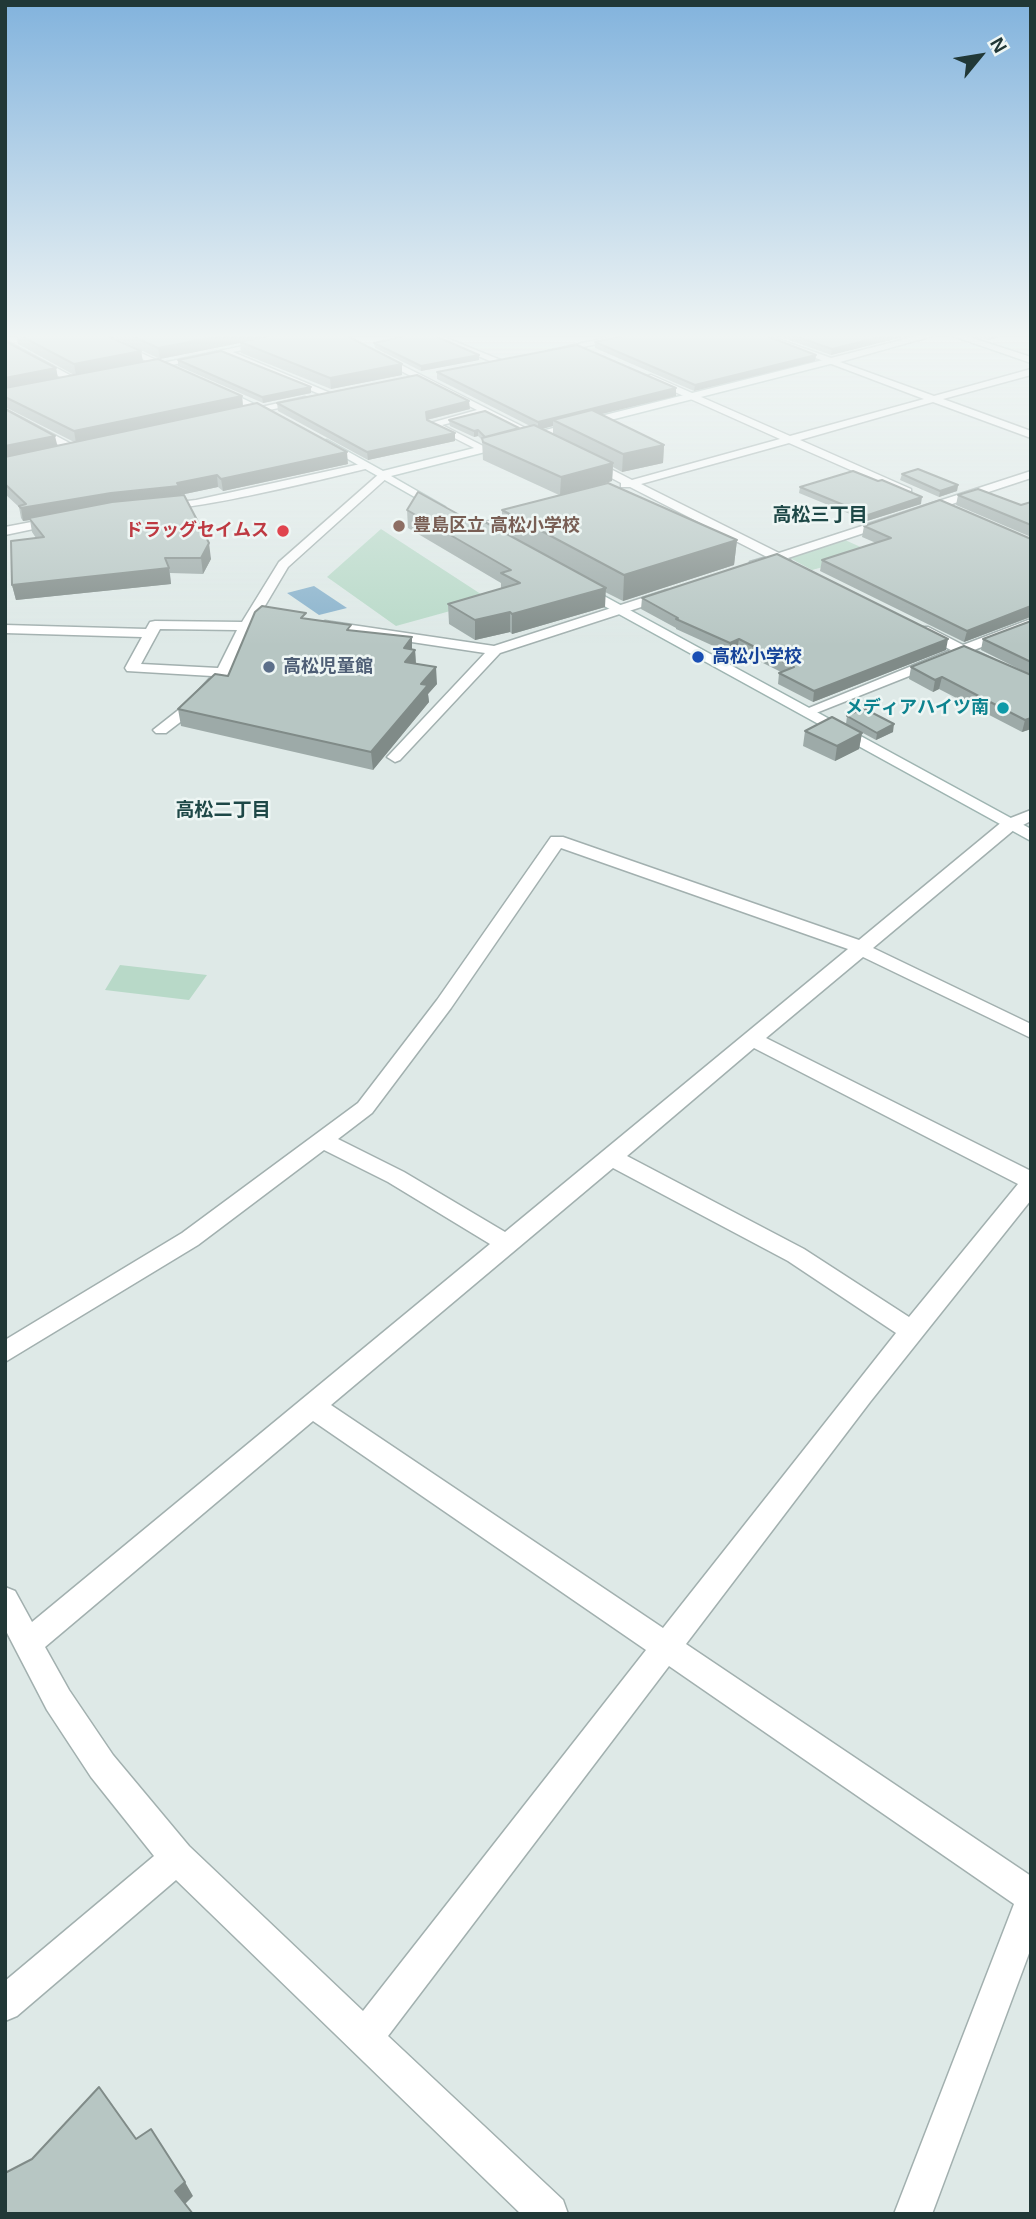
<!DOCTYPE html>
<html>
<head>
<meta charset="utf-8">
<style>
	body { margin:0 }
	#map { position:relative; width:1036px; height:2219px; overflow:hidden; background:#dee9e7; font-family:Helvetica,sans-serif }
	canvas { display:block }
	.frame { position:absolute; inset:0; border:7px solid #213837; pointer-events:none }
	.north { position:absolute; left:945px; top:21px; width:70px; height:70px; -webkit-text-stroke:5px #eef6f4; paint-order:stroke; rotate:60deg; font-size:19px; font-weight:700; line-height:28px; text-align:center; color:#213837 }
	.north::after { content:''; display:block; margin:auto; width:24px; height:32px; background:#213837; clip-path:polygon(50% 0,100% 100%,50% 72%,0 100%) }
</style>
</head>
<body>
<div id="map">
<canvas width="1036" height="2219"></canvas>
<div class="frame"></div>
<div class="north">N</div>
</div>
<script>
const context = document.querySelector('canvas').getContext('2d');
context.lineJoin = 'round';
function fillPath(path, color) { context.fillStyle = color; context.fill(path, 'evenodd'); }
function stroke(path, color, width, dash) { context.strokeStyle = color; context.lineWidth = width; context.lineCap = dash ? 'butt' : 'round'; context.setLineDash(dash || []); context.stroke(path); }
function write(font, color, halo, rows, align = 'center') {
  context.font = font + ' Helvetica,"Noto Sans JP",sans-serif'; context.lineWidth = 5; context.setLineDash([]); context.textBaseline = 'middle'; context.strokeStyle = halo; context.fillStyle = color; for (const [text, x, y, turn = 0] of rows) {
    context.save(); context.translate(x, y); context.rotate((+turn || 0) * Math.PI / 180); context.textAlign = isNaN(turn) ? turn : align; if (halo) context.strokeText(text, 0, 0); context.fillText(text, 0, 0); context.restore();
  }
}
fillPath(new Path2D(`
	M381,529L490,600L396,626L327,577Z
	M845,540L874,553L812,570L788,557Z
	M120,965L207,975L189,1000L105,990Z`), '#b8d9c8');
fillPath(new Path2D(`
	M314,586L347,608L319,615L287,593Z`), '#89b2cc');
const street = new Path2D(`
	M90,335H102L165,364L157,366Z
	M331,335H342L549,440L540,442L485,414L442,425L489,449L480,451L427,424L477,410Z
	M427,335H439L503,361L495,363Z
	M619,335H637L552,354L547,351Z
	M755,335H767L831,358L921,335H936L840,362L934,396L1031,369V375L943,399L1031,431V438L933,402L800,440L911,489V493H903L789,443L641,484L779,553L1031,471V478L788,558L791,561L789,564L777,562L750,568V562L767,557L630,487H621V483L585,464V460H593L632,480L780,439L648,380V376L651,375L790,436L924,399Z
	M5,340L77,379L79,381L71,383L5,347Z
	M222,350H228L335,395L327,397L222,354Z
	M305,397L310,400L308,402L240,416L235,413Z
	M5,409L81,449L82,451L73,453L5,416Z
	M365,463L369,464V468C341,475 171,517 157,507L163,504L196,500Z
	M379,474L389,476L288,567L253,626L228,675L196,710L166,733H156L153,730L186,704L212,676L127,671L125,668L142,637L5,633V625L146,629L150,622L155,621L242,622L279,562ZM160,629L237,630L218,668L141,664Z
	M530,509L534,510V514L474,531L468,527Z
	M58,517L62,519V523L5,535V527Z
	M667,590L672,591V597L500,653L400,760L395,762L387,757L390,754L485,653L325,629L318,625L325,621L494,646Z
	M1031,619V628L974,650L1031,678V688L962,655L811,715L806,716L799,712L951,650L918,633V627H928L963,645Z
	M1031,810V821L1015,829L873,948L1031,1024V1038L863,957L766,1038L1031,1171V1200L870,1402L686,1644L1031,1876V1948L932,2214H894L1014,1904L669,1666L388,2036L563,2200L568,2214H521L176,1880L17,2016L5,2021V1981L154,1856L91,1777L47,1710L5,1629V1587L15,1591L32,1622L490,1244L388,1182L324,1150L198,1245L5,1362V1340L182,1233L358,1103L437,1000L551,837H563L859,940L1003,821ZM561,848L848,949L505,1232L404,1172L338,1139L372,1113L451,1008ZM754,1048L1018,1184L909,1317L804,1249L627,1156ZM613,1168L788,1261L896,1333L663,1628L331,1405ZM313,1421L646,1650L363,2011L189,1846L113,1755L69,1690L45,1647Z`);
const secondary = new Path2D(`
	M295,335H313L139,372L134,369Z
	M950,335H963L1031,357V363Z
	M831,358L836,361L834,363L391,476L445,507V511L441,512L318,442L327,440L383,471Z
	M213,387H219L281,417L272,419L213,391Z
	M582,584L1031,829V841L577,591L576,588Z`);
stroke(street, '#a2b0af', 3);
stroke(secondary, '#9eb4b1', 3);
fillPath(street, '#fff');
fillPath(secondary, '#fff');
fillPath(new Path2D(`
	M16,335H105L141,351L143,362L242,396L243,406L348,464L223,491L218,487L180,495L211,559L203,574L170,573L171,584L16,600L12,585L36,538L32,532L30,520L23,521L21,518L19,507L5,494V409L57,446L74,442L5,407V341L56,368L58,378L74,375L18,344Z
	M108,335H345L402,364V375L331,389L241,353L240,343L160,359Z
	M775,335H910L831,355Z
	M966,335H1009L988,340Z
	M595,342L816,355L815,361L694,391L595,348Z
	M374,343L479,360L421,371L375,348Z
	M178,360L311,387V393L263,403L178,366Z
	M437,372L676,388V396L600,414L664,445L663,463L622,472L613,467L612,481L590,488L737,540L734,565L623,601L605,592V607L512,634L510,632L475,640L449,624L448,604L501,589V583L408,528L407,510L474,523L502,531V510L559,495L483,460L482,440L478,436L474,437L450,426L449,420L519,428L530,426L437,379ZM553,426V434L542,429Z
	M277,403L470,409L427,420L455,441L368,460L278,411Z
	M902,474L958,485L957,491L939,497L900,480Z
	M800,487L921,504L867,521L799,493Z
	M958,495L1021,505L1031,502V537L956,505Z
	M864,526L1031,539V617L964,642L820,571L822,560L876,543L862,537Z
	M642,598L946,650L813,702L778,684L779,673L781,672L737,650L729,653L676,629V628L641,609Z
	M306,618L415,650L416,664L437,684L428,694L429,702L373,770L181,726L178,709L228,676Z
	M1031,621V675L981,650L983,639Z
	M911,667L1031,675V729L1022,732L939,689L933,692L909,679Z
	M847,716L893,732L876,740L846,724Z
	M805,731L862,733L859,749L835,761L803,746Z`), '#9daaa8');
fillPath(new Path2D(`
	M225,335H281L240,342V343L160,359L158,348Z
	M888,335H910L831,355L832,349Z
	M989,335H1009L988,340Z
	M141,351L143,362L76,375L74,364Z
	M479,355V360L421,371V366Z
	M816,355L815,361L694,391L695,385Z
	M402,364V375L331,389L330,378Z
	M56,368L58,379L5,389V378Z
	M311,387V393L263,403L262,397Z
	M676,388V396L561,424L553,420V426L538,430V422Z
	M242,396L243,408L76,443L74,431Z
	M469,401L470,409L426,420V412Z
	M478,430V436L474,437V431Z
	M455,433V441L368,460L367,452Z
	M55,436L58,448L5,459V446Z
	M664,445L663,463L622,472L623,454Z
	M347,452L348,464L223,491L221,479Z
	M613,463L612,481L560,496L561,477Z
	M217,475L218,487L180,495L181,499L29,518L30,520L23,521L21,508Z
	M958,485L957,491L939,497L940,491Z
	M922,497L921,504L867,521L868,515Z
	M737,540L734,565L623,601L624,575Z
	M209,543L211,559L203,574L201,558Z
	M169,568L171,584L16,600L12,585Z
	M606,588L605,607L512,634V614Z
	M1031,606L1030,617L964,642L967,631Z
	M510,612V632L475,640V620Z
	M412,637V653L415,650L416,666L405,678L404,648Z
	M739,639L737,650L729,653L730,643Z
	M948,639L946,650L813,702L814,691Z
	M436,667L437,684L428,694L429,702L373,770L371,752L421,684Z
	M942,677L939,689L933,692L935,680Z
	M1031,718V729L1022,732L1025,720Z
	M894,724L893,732L876,740L877,733Z
	M862,733L859,749L835,761L837,746Z
	M185,2182L193,2196L183,2206L175,2191Z`), '#808b88');
const building = new Path2D(`
	M19,335H105L141,351L74,364Z
	M130,335H225L158,348Z
	M274,335H345L402,364L330,378L240,342Z
	M410,335H433L479,355L421,366L374,343Z
	M627,335H764L816,355L695,385L595,342Z
	M792,335H888L832,349Z
	M5,341L56,368L5,378Z
	M577,345L676,388L538,422L437,372Z
	M221,351L311,387L262,397L178,360Z
	M158,359L242,396L74,431L5,397V388Z
	M417,375L469,401L426,412L427,420L455,433L367,452L277,403Z
	M257,403L347,452L221,479L217,475L177,483L179,486L111,493L21,508L19,506L26,504L5,484V457Z
	M5,409L55,436L5,446Z
	M592,410L664,445L623,454L553,420Z
	M485,411L519,428L485,437L478,430L474,431L449,420Z
	M534,425L613,463L561,477L483,442L482,438Z
	M918,469L958,485L940,491L902,474Z
	M853,471L878,481L882,480L922,497L868,515L800,487Z
	M608,483L737,540L624,575L502,510Z
	M978,489L1021,505L1031,502V525L958,495Z
	M418,492L474,523L483,521L606,588L512,614L510,612L475,620L448,604L520,583L501,573L511,570L407,510Z
	M184,495L209,543L201,558H165L169,568L12,585L11,541L44,537L29,518L112,502Z
	M940,500L1031,539V606L967,631L822,560L891,538L864,526Z
	M777,554L948,639L814,691L779,673L794,667L739,639L730,643L676,619L678,618L642,598Z
	M262,606L306,613L301,618L351,625L347,630L412,637L404,648L415,650L405,662L436,667L421,684L428,685L371,752L178,709L215,674L228,676L255,612Z
	M1031,621V662L983,639Z
	M964,646L1031,675V718L1025,720L942,677L935,680L911,667Z
	M863,708L894,724L877,733L847,716Z
	M832,717L862,733L837,746L805,731Z
	M99,2087L136,2139L151,2129L185,2182L175,2191L193,2214H5V2173L32,2159Z`);
fillPath(building, '#b7c6c3');
stroke(building, '#808b88', 2);
const sky = context.createLinearGradient(0, 0, 0, 646);
sky.addColorStop(0, '#82b3dd');
sky.addColorStop(0.52, '#f0f5f4');
sky.addColorStop(1, '#f0f5f400');
context.fillStyle = sky;
context.fillRect(0, 0, 1036, 646);
for (const [x, y, r, color] of [
	[399,526,7,"#8d6e63"],
	[283,531,7,"#e0444e"],
	[698,657,7,"#1a4fb4"],
	[269,667,7,"#5c6f8a"],
	[1003,708,7,"#0f9aa8"]
]) { const dot = new Path2D(); dot.arc(x, y, r, 0, 2 * Math.PI); context.fillStyle = color; context.fill(dot); stroke(dot, '#eef6f4', 2.5); }
write('bold 18px', '#785e54', '#eef6f4', [
	["豊島区立 高松小学校",413,526]
], 'left');
write('bold 18px', '#be3a42', '#eef6f4', [
	["ドラッグセイムス",269,531]
], 'right');
write('bold 18px', '#164399', '#eef6f4', [
	["高松小学校",712,657]
], 'left');
write('bold 18px', '#4e5e75', '#eef6f4', [
	["高松児童館",283,667]
], 'left');
write('bold 18px', '#0d838f', '#eef6f4', [
	["メディアハイツ南",989,708]
], 'right');
write('bold 19px', '#1e4847', '#eef6f4', [
	["高松三丁目",820,516],
	["高松二丁目",223,811]
]);
</script>
</body>
</html>
